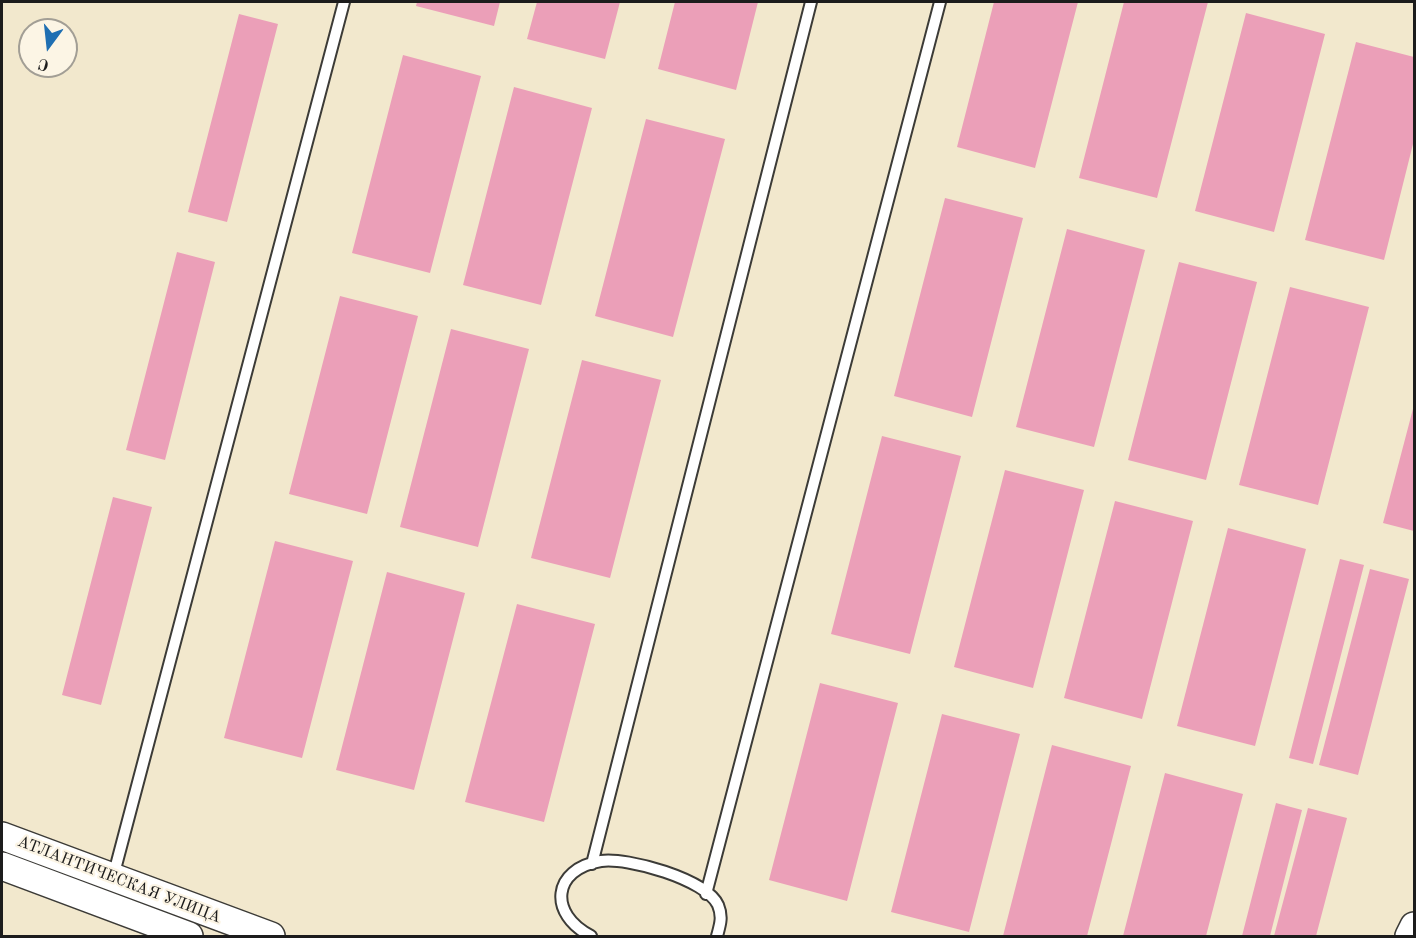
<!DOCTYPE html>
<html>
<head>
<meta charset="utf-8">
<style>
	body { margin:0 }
	#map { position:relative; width:1416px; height:938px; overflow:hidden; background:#f2e8cd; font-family:"Old Standard TT",serif }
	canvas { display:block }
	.frame { position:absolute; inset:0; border:3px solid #1c1c1c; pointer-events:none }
	.north { position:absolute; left:18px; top:18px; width:60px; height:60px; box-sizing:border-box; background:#fcf5e5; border:2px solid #a29e95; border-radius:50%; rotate:195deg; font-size:16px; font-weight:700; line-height:24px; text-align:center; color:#1c1c1c }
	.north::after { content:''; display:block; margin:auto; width:21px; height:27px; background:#1f6fb2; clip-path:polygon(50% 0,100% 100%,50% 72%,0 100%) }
</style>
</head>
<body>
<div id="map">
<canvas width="1416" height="938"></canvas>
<div class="frame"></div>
<div class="north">С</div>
</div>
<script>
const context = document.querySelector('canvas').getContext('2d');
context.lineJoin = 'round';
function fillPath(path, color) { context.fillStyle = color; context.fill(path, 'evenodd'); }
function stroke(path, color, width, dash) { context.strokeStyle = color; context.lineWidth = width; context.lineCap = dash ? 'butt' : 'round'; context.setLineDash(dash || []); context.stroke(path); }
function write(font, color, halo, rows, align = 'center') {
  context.font = font + ' "Old Standard TT",serif'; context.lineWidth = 4.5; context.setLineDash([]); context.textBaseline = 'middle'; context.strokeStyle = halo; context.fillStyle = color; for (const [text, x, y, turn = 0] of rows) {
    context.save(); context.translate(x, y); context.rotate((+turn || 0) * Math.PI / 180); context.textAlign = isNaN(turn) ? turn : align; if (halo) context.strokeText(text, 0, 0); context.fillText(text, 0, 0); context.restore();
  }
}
fillPath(new Path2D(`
	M417,2H500L494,26L416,6Z
	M537,2H620L605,59L527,39Z
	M675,2H758L736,90L658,69Z
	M994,2H1078L1035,168L957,147Z
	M1124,2H1208L1157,198L1079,178Z
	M1246,13L1325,34L1274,232L1195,211Z
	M239,14L278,24L227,222L188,212Z
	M1356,42L1414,57V140L1384,260L1305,240Z
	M403,55L481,76L430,273L352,253Z
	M514,87L592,108L541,305L463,285Z
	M646,119L725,139L673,337L595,316Z
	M945,198L1023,218L972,417L894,396Z
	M1067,229L1145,250L1094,447L1016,427Z
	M177,252L215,262L165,460L126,450Z
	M1179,262L1257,282L1206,480L1128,460Z
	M1290,287L1369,307L1318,505L1239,485Z
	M340,296L418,316L367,514L289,494Z
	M451,329L529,349L478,547L400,527Z
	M582,360L661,380L610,578L531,558Z
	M1414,405V531L1383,523Z
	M882,436L961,456L910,654L831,634Z
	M1005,470L1084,490L1033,688L954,667Z
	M113,497L152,507L101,705L62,695Z
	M1115,501L1193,521L1142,719L1064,698Z
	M1228,528L1306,549L1255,746L1177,726Z
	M275,541L353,561L302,758L224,738Z
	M1340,559L1364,565L1313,764L1289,758Z
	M1370,569L1409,579L1358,775L1319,765Z
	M387,572L465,593L414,790L336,770Z
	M517,604L595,624L544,822L465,802Z
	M820,683L898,703L847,901L769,880Z
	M942,714L1020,734L969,932L891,912Z
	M1052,745L1131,766L1111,844L1087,936H1003Z
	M1165,773L1243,794L1233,832L1206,936H1123Z
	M1276,803L1302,810L1270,936H1242Z
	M1308,808L1347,818L1316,936H1274Z`), '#eb9fb8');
const service = new Path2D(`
	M592,864L811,2
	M113,877L344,2
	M706,894L940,2
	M591,936C548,914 552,869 601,861C627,857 706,879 718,905C723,917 720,925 717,936`);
const tertiary = new Path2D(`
	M2,836L271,936
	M2,866L189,936
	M1409,936L1414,926`);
stroke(service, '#3c3b37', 14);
stroke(tertiary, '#3c3b37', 30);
stroke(service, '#fff', 10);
stroke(tertiary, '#fff', 27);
write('16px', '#1c1c1c', '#fcf5e5', [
	["АТЛАНТИЧЕСКАЯ УЛИЦА",119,880,21]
]);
</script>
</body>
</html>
